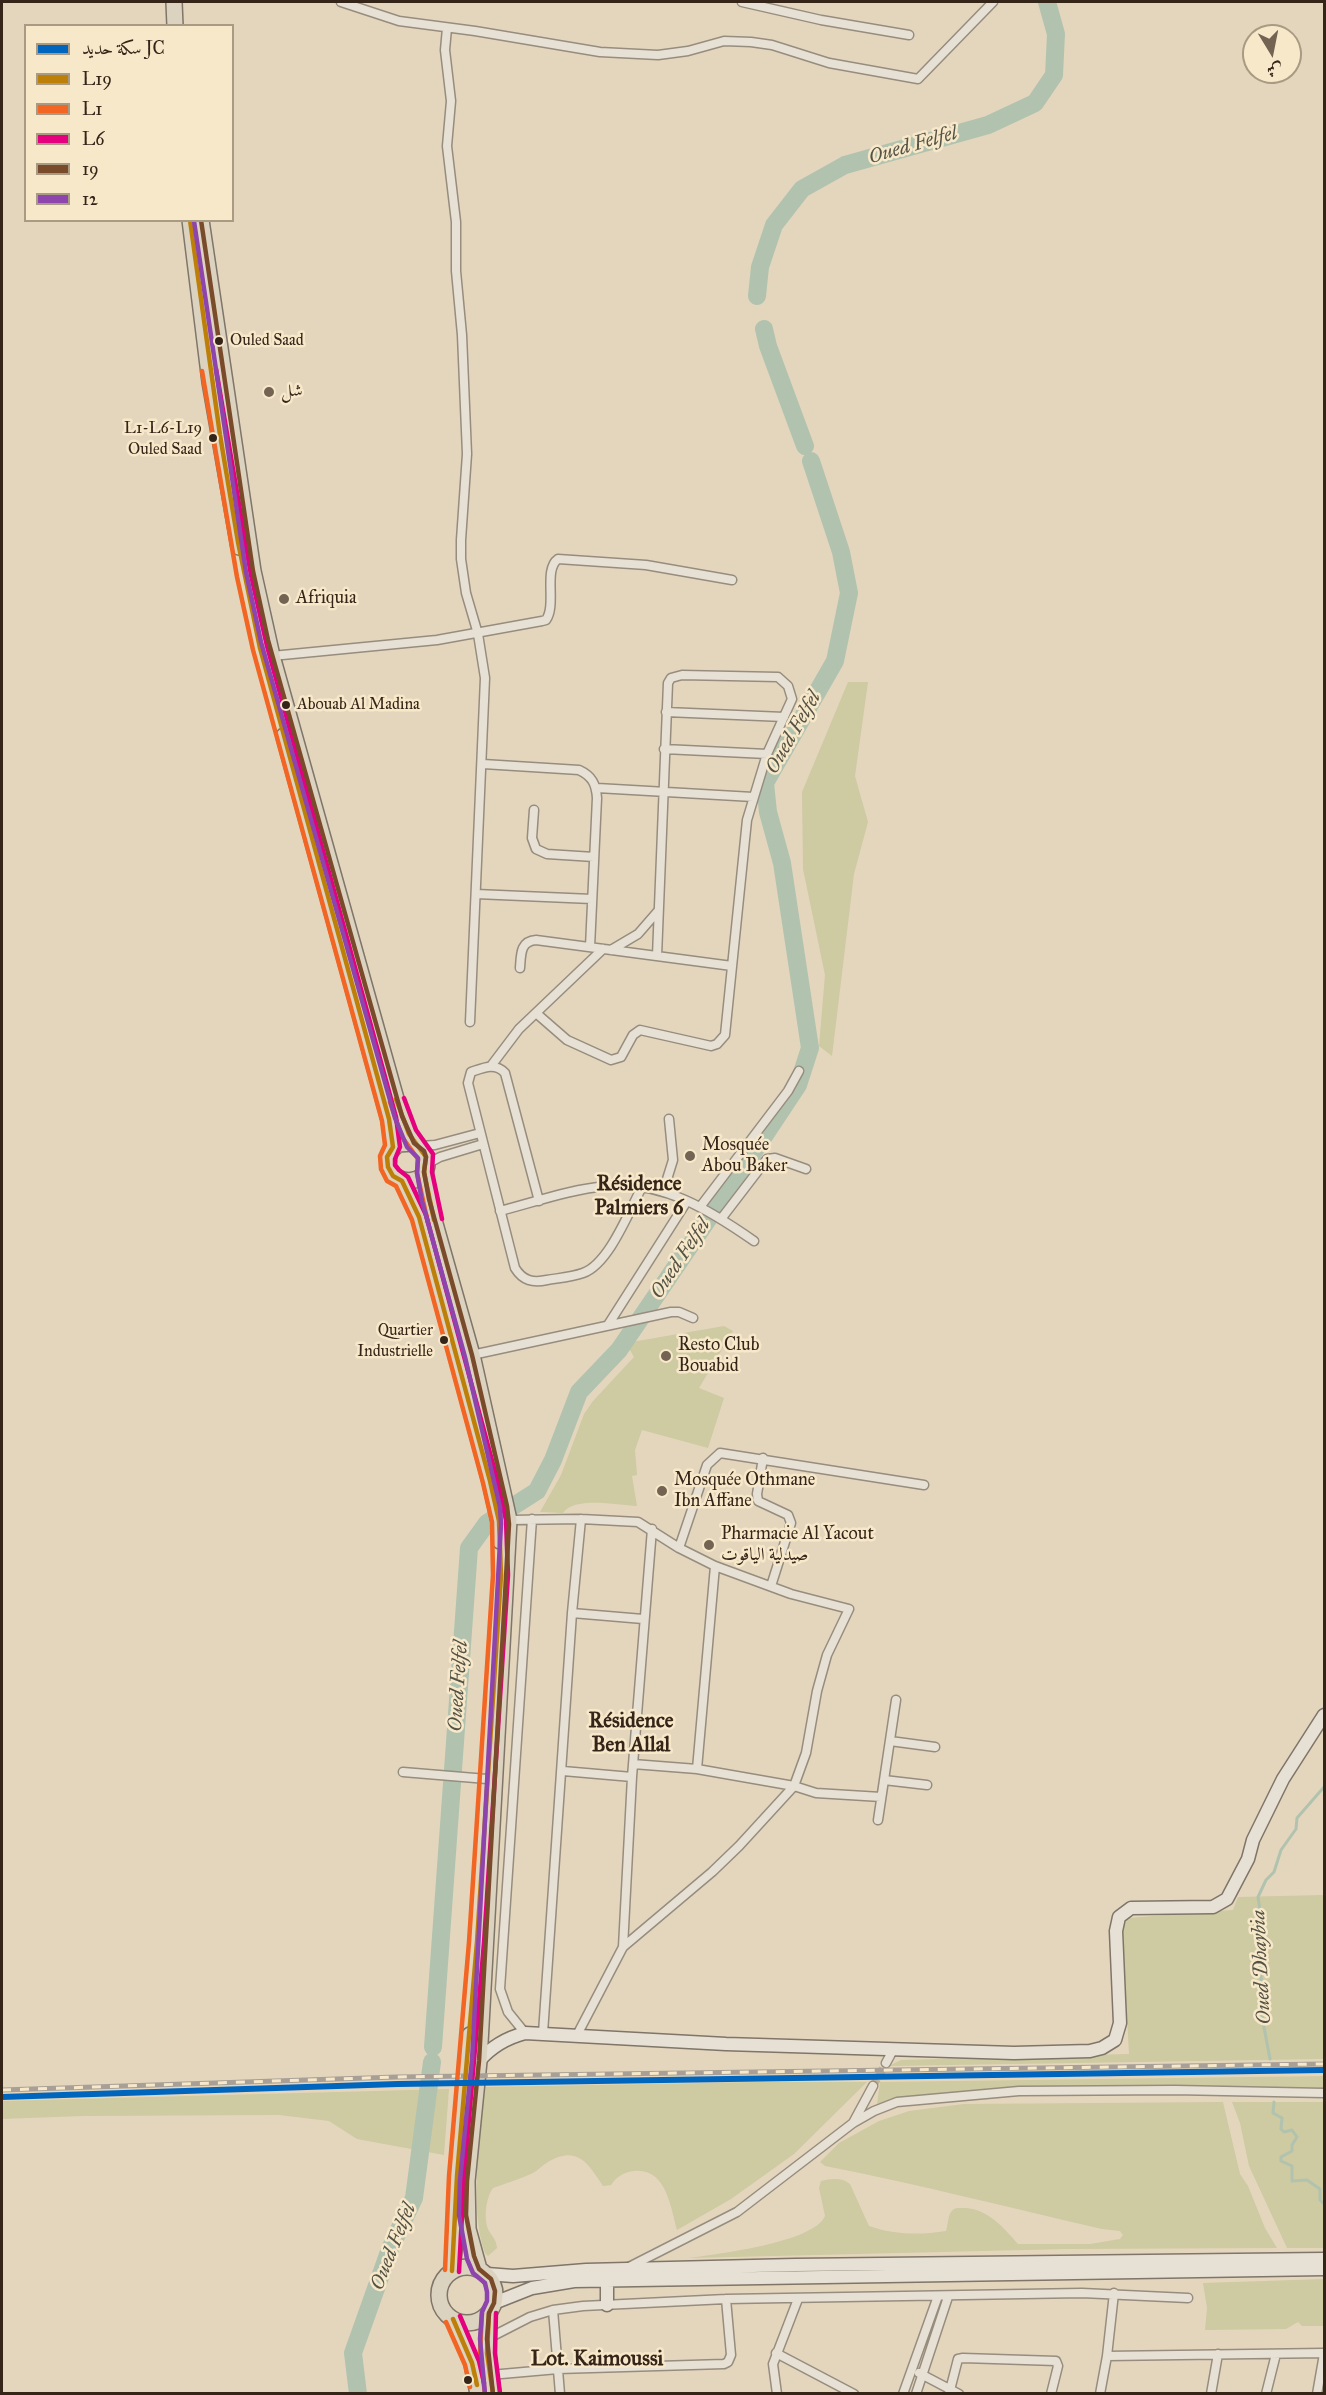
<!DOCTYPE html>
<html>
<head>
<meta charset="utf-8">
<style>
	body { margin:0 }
	#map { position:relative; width:1326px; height:2395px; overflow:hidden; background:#e4d6bd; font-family:"IM FELL Great Primer",Amiri,serif }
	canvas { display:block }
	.frame { position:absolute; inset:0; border:3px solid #352519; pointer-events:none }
	.legend { position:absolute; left:24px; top:24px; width:210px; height:198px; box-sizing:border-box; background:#f7e8ca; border:2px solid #a99a83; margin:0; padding:8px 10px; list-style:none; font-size:18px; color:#352519 }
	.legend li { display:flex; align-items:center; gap:12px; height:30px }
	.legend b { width:30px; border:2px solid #a99a83 }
	.north { position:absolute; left:1242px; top:24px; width:60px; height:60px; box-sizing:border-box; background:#f7e8ca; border:2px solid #a99a83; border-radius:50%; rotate:170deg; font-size:16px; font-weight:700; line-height:24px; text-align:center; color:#352519 }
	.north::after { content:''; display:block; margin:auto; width:21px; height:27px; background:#726352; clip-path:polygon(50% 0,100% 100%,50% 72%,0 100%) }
</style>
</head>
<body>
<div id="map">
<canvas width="1326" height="2395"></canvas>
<div class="frame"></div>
<ul class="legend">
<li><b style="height:8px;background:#0065bd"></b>سكة حديد JC</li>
<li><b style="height:8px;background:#bd7f08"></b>L19</li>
<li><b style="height:8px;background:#f26522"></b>L1</li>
<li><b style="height:8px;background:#e5007d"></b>L6</li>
<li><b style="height:8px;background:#7a4b2a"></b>19</li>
<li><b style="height:8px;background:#8e44ad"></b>12</li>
</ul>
<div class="north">ش</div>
</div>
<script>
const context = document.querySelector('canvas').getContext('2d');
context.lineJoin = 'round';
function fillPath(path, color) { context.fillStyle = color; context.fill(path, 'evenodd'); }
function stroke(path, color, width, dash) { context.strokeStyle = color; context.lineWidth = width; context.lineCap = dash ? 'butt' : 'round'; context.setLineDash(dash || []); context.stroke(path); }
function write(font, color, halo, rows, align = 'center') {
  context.font = font + ' "IM FELL Great Primer",Amiri,serif'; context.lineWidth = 5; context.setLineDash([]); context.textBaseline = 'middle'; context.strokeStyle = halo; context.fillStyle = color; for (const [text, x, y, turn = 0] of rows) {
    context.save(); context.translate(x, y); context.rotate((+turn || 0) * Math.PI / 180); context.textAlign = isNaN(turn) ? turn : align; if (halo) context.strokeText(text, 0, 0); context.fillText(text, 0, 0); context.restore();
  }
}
fillPath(new Path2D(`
	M848,682H868L855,776L868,822L854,874L832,1056L819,1046L825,975L803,869L802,792Z
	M724,1326L733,1331L699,1388L724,1398L708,1448L642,1430L635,1450L637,1475L632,1476L637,1506C618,1505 574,1496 563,1513L540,1512L561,1475L584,1414L593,1401L634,1357L626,1343Z
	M1324,1895V2059L889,2066L901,2060L1129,2054L1122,1926L1128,1918L1233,1910L1238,1897Z
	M1324,2076V2088L1031,2086L898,2098L877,2104L880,2082Z
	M759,2082H867L794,2154L731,2199L677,2230C671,2208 666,2167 634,2171C624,2172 616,2177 611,2185L603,2186C588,2163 577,2145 548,2162C543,2165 538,2170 533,2173C520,2179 506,2183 493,2188C486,2197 483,2220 489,2231C493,2238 496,2239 497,2248L488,2256L485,2253C469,2210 480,2133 484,2087Z
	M449,2089L444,2155L357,2139L329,2121L279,2115L84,2116L2,2119V2101Z
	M1223,2102L1240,2174L1248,2186L1265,2228L1277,2248L1068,2249L689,2258C717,2254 813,2243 825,2216L819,2188L821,2181C831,2179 841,2177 850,2184L869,2226C894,2235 921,2235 946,2231C948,2225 948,2216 951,2212C954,2207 959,2208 964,2208C987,2208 1004,2228 1018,2244H1090L1120,2239L1123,2235L1120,2231L1102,2229C1010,2208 918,2184 825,2166L820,2162L839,2143L879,2121L909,2111L964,2104Z
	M1232,2102H1324V2248H1287L1249,2166L1240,2123Z
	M1324,2279V2326H1302L1298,2322L1286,2329L1205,2330L1207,2308L1203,2283Z`), '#cecaa1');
stroke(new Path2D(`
	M1270,2059L1261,2011L1265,2002L1260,1971L1259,1951L1263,1931L1258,1897L1266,1880L1274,1872L1281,1850L1296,1829L1297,1818L1324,1787
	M1274,2102L1273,2113L1282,2118L1281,2129L1284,2132L1292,2130L1297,2137L1292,2145V2151L1281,2157V2161L1292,2166V2181L1307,2180L1317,2187L1320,2189V2200L1324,2204`), '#b1c3af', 3);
stroke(new Path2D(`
	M757,296L760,267L774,225L802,189L845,165L988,125L1035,103L1054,75L1056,34L1047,2
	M764,329L768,346L805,446
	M433,2047L469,1548L487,1523L537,1491L553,1460L579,1392L619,1350L743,1168L798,1085L810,1048L782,863L768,812L765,783L835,661L849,593L841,552L811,461
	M358,2394L353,2353L390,2249L414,2198L432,2062`), '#b1c3af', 18);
stroke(new Path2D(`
	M873,2086L886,2063`), '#c1b39c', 8, [8, 4]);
const street = new Path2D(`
	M341,2L399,21L475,31L600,52L658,55L688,51L724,41L751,42L772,45L829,63L918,79L993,2
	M742,2L821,20L909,35
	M447,28L445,50L451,101L447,146L456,222V271L462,335L467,454L461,540V559L466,593L478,634L485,678L470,1022
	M272,656L437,640L542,621L546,620C557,604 543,570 558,559L646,565L732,580
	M666,712L784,717
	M664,749L767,754
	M483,764L579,770C592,776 596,784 597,798L590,947
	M597,788L753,797
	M534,810L532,838L536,849L547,854L594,857
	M476,894L592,899
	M611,950L638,934L658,911
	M520,968C521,955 520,941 536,940L732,966
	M536,1013L567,1040L611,1060L621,1057L633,1035L640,1030L711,1046L717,1044L725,1035L747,820L767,754L792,699L788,686L778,677L682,675L671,678L668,683L657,956
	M491,1066L519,1029L603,949
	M419,1146L435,1145L480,1133
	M427,1164L440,1157L483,1144
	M663,1192L673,1160L669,1119
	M539,1201L505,1073C495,1062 483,1068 471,1072L468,1083L515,1268C523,1281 533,1283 547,1280C559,1278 572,1277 583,1273C609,1264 629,1211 642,1187
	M700,1207L788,1091L799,1071
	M500,1211C535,1202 571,1189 607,1186C662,1180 711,1211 754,1241
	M721,1219L767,1159L775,1158L806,1169
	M608,1325L687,1201
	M472,1355L671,1312H679L693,1318
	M763,1458L757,1494L758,1501L788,1515L791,1523L771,1586
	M509,1520L581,1519L638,1522L679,1548L715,1566L791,1594L849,1609L827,1655L817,1691L806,1753L794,1786L739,1846L712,1872L623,1947L577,2035
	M679,1548L707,1465L720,1453L924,1485
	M572,1613L643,1619
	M890,1741L935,1747
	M633,1764L697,1769L794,1786L816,1793L881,1797
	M697,1769L715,1566
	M563,1771L632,1777
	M403,1772L487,1779
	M884,1780L927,1785
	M878,1820L896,1700
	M623,1947L632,1777L652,1529
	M525,2033L508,2012L500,1989L532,1519
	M543,2033L572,1613L581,1519
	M886,2063L893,2050
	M853,2123L873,2086
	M627,2268L737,2212L853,2123L874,2111L897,2102L1019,2091L1175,2090L1324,2093
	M553,2310L560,2394
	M487,2339L530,2317L553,2310L583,2306L726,2299L1082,2293L1188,2298
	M776,2353L854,2394
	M1107,2356L1324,2353
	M919,2373L959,2394
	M490,2375L558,2369L724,2364L728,2362L731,2355L726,2299
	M777,2394L773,2364L798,2299
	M903,2394L938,2296
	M916,2394L948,2297
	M949,2394L958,2359L963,2358L1056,2361L1058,2366L1051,2394
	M1100,2394L1107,2356L1114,2293
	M1211,2394L1218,2354
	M1266,2394L1276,2354
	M1317,2394L1324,2354`);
const secondary = new Path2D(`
	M479,2061C492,2046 506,2038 525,2033L726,2044L1014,2053L1090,2051L1102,2048L1115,2040L1120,2023L1116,1931L1119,1917L1131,1908L1213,1907L1227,1899L1248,1859L1253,1840L1283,1779L1324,1715
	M487,2274L513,2276L586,2270L795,2265L1324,2259
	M494,2303L532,2288L574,2281L1324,2269
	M607,2305V2280`);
const highway = new Path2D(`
	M174,2L175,26
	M190,220L210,382L239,547
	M201,220L253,571L272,656L398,1106C402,1117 406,1132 413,1142C419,1148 426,1150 427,1161C429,1185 396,1187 388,1167L389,1153L398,1144L414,1143
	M284,736L389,1119L393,1147
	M424,1172L432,1213L472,1355L509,1520L479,2061L467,2181L468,2229L479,2269
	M402,1181L419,1217L490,1481L499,1521L500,1541
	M439 2295a28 28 0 1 1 56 0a28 28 0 1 1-56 0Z
	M452,2271L456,2230V2181L470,2035
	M489,2313L487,2353L493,2394
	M453,2319L472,2363L478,2394`);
stroke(street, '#978d7e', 11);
stroke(secondary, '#7f7568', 15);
stroke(highway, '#7f7568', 18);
stroke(street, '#e7e1d5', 8);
stroke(secondary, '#e7e1d5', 12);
stroke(highway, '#dcd2c0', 15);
const rail = new Path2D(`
	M2,2090L397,2077L1324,2064`);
stroke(rail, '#a8a096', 5);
stroke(rail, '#f7e8ca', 3, [9]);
stroke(new Path2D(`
	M190,220L220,435L238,542L260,648L389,1119L393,1147L387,1157L388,1167L393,1176L402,1181L419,1217L490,1481L499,1521L501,1575L477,1942L457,2176L452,2271
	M396,1099L409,1134L426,1157L424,1172L434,1220
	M489,2313L487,2353L493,2394
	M453,2319L472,2363L477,2385`), '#bd7f08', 4.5);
stroke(new Path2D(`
	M202,371L237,577L253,650L382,1121L385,1145L380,1156L381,1169L387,1181L396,1186L412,1220L483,1483L492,1522L493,1575L469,1942L449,2176L445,2270
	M390,1102L402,1137L418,1159L417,1173L428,1223
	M482,2313L480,2353L485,2394
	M446,2322L465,2365L470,2387`), '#f26522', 4.5);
stroke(new Path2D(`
	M216,369L251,575L267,646L396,1117L400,1147L395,1159V1165L399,1170L408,1177L426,1215L497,1479L506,1520L508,1575L484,1943L464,2177L459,2272
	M404,1098L416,1130L433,1154L432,1172L442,1219
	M496,2313L495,2353L500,2393
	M460,2316L479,2361L484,2383`), '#e5007d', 4.5);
stroke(new Path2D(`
	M201,220L253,571L268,640L402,1116L414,1143L424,1151L426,1157L424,1172L429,1199L472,1355L507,1506L509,1524L479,2061L467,2181L466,2215L474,2256L479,2269L491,2279L495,2291L494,2303L489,2313L487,2339L493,2394`), '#7a4b2a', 4.5);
stroke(new Path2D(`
	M194,221L246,572L261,642L395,1118L407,1147L418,1158L417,1173L422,1201L465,1357L500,1507L501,1524L472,2060L460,2180L459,2215L467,2259L473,2273L485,2283L487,2292V2301L482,2312L480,2339L485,2394`), '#8e44ad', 4.5);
stroke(new Path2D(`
	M2,2097L398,2084L1324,2070`), '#0065bd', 6);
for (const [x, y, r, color] of [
	[219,341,5,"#352519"],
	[269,392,6,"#726352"],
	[213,438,5,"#352519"],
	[284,599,6,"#726352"],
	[286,705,5,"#352519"],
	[690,1156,6,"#726352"],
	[444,1340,5,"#352519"],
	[666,1356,6,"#726352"],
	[662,1491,6,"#726352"],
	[709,1545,6,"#726352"],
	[468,2380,5,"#352519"]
]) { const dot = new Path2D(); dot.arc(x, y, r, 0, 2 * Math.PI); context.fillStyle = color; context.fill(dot); stroke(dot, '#f7e8ca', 2); }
write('16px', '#352519', '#f7e8ca', [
	["Ouled Saad",230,341],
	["L1-L6-L19",202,429,"right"],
	["Ouled Saad",202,450,"right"],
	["Abouab Al Madina",297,705],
	["Quartier",433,1331,"right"],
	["Industrielle",433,1352,"right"]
], 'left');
write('18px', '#352519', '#f7e8ca', [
	["شل",281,392],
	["Afriquia",296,599],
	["Mosquée",702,1146],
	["Abou Baker",702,1167],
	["Resto Club",678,1346],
	["Bouabid",678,1367],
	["Mosquée Othmane",674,1481],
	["Ibn Affane",674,1502],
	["Pharmacie Al Yacout",721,1535],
	["صيدلية الياقوت",721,1556]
], 'left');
write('italic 20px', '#545244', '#f7e8ca', [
	["Oued Felfel",913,146,-16],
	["Oued Felfel",794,733,-60],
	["Oued Felfel",681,1259,-56],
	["Oued Felfel",459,1686,-86],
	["Oued Dhaybia",1262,1967,-93],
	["Oued Felfel",394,2247,-68]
]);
write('bold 21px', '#352519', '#f7e8ca', [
	["Résidence",639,1185],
	["Palmiers 6",639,1209],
	["Résidence",631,1722],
	["Ben Allal",631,1746],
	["Lot. Kaimoussi",597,2360]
]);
</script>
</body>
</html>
